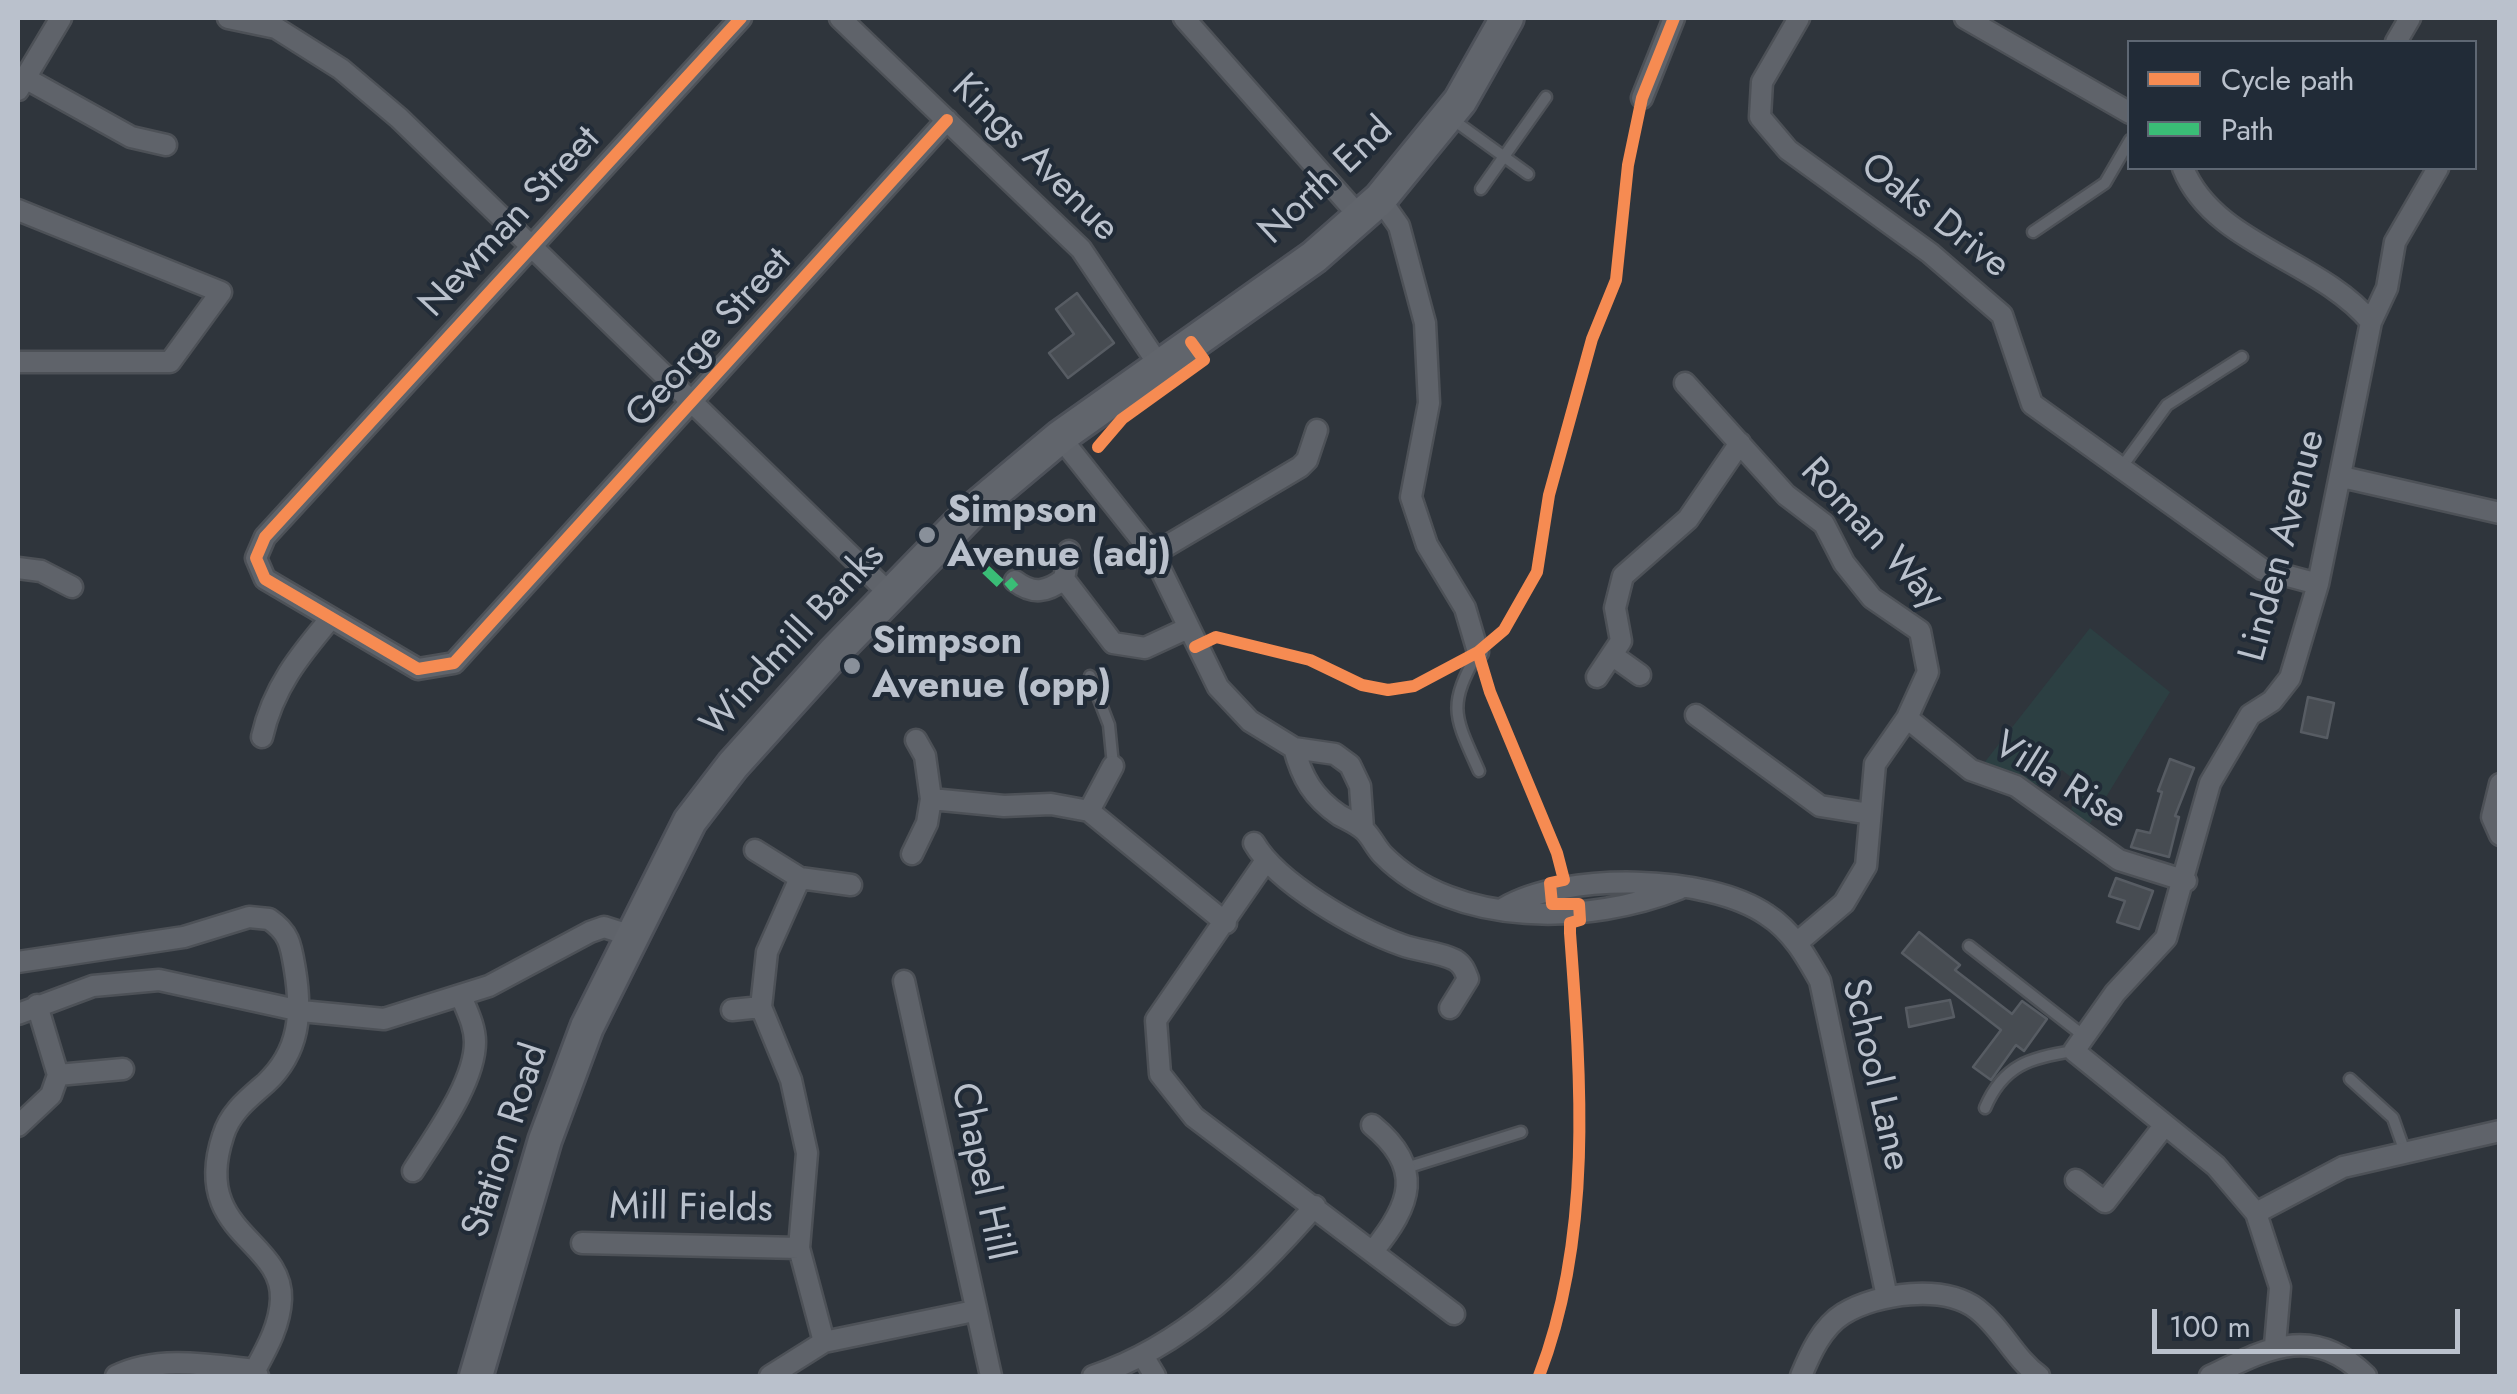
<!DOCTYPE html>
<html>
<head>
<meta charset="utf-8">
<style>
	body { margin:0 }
	#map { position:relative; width:2517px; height:1394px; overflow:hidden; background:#2f353c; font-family:Jost,sans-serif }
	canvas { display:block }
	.frame { position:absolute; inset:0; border:20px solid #bac1cc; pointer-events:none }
	.legend { position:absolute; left:2127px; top:40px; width:350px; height:130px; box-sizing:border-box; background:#212b37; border:2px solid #5e6773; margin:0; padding:12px 18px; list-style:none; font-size:30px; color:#bac1cc }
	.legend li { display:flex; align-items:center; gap:20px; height:50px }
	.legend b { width:50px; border:2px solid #5e6773 }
	.scale { position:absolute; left:2152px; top:1309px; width:308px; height:45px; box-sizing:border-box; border:5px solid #bac1cc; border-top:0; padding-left:12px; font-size:30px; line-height:35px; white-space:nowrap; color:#bac1cc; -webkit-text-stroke:8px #212b37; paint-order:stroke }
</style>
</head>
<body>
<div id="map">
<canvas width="2517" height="1394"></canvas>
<div class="frame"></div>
<ul class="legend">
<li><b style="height:12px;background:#f68b52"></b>Cycle path</li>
<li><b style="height:12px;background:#3abd76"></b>Path</li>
</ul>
<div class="scale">100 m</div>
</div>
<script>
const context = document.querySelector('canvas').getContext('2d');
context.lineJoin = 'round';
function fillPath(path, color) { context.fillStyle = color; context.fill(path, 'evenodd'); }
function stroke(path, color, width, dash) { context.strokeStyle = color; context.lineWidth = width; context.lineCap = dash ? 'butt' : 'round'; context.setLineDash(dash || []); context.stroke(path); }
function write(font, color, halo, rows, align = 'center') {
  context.font = font + ' Jost,sans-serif'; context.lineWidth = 8; context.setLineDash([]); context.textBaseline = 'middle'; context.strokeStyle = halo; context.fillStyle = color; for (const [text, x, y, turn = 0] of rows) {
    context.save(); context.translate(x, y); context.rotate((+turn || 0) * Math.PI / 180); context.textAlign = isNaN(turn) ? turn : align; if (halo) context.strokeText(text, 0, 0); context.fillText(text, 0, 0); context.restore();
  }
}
fillPath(new Path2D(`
	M2090,628L2170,692L2089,825L2071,809L2082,786L2062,770L2042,787L1984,763Z`), '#2c3f42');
const building = new Path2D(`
	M1077,293L1114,343L1068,378L1049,353L1074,334L1056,309Z
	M2308,697L2334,703L2327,738L2301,732Z
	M2170,759L2194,768L2175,816L2179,817L2169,857L2131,847L2137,830L2150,833L2162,792L2158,791Z
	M2116,878L2153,891L2139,929L2117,922L2125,901L2109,896Z
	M1919,932L1960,965L1955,970L2012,1014L2022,1001L2047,1019L2024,1051L2016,1045L1991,1080L1973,1067L2001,1030L1902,953Z
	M1950,1000L1954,1017L1909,1027L1906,1008Z`);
fillPath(building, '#474c52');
stroke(building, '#575c63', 2.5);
const service = new Path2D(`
	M1452,119L1528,174
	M1481,189L1546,97
	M2033,232L2105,183L2130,140
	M2121,468L2167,405L2242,357
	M1478,652C1447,707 1454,715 1479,771
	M1090,676L1109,725L1113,765
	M1969,946L2084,1036
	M2350,1079L2393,1118L2405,1152
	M1985,1108C2003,1065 2031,1057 2074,1051
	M1406,1168L1521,1132`);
const minor = new Path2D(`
	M228,18L276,28L341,69L399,118L890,594
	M741,18L265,537L256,558L265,579L418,669L454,663L947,120
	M840,18L1081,249L1159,365
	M1184,18L1360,217
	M1799,18L1762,82L1760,117L1788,150L1930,253L2002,315L2032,404L2262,569L2318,584
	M1965,18L2130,113
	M2396,42L2410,18
	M25,78L131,137L166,145
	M18,90L61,18
	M1642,98L1674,18
	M2183,168C2214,245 2319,259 2371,322
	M1380,199L1399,226L1425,323L1429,403L1411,497L1427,545L1465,608L1478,652
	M18,210L221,292L170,362H18
	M1685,383L1786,495L1824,524L1844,563L1872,598L1920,631L1928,672L1907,718L1875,764L1866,866L1844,903L1798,942
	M1060,437L1153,554L1218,687L1250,721L1294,748L1335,754L1350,765L1360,786L1363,828
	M2342,477L2500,513
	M1153,554L1300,467L1307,460L1317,430
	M18,568L41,571L72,587
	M1064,579L1069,551
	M1015,581C1033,595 1047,592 1064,579L1113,643L1145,648L1186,629
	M1612,655L1640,675
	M1597,677L1621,641L1615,608L1623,576L1688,519L1740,443
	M1696,715L1820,806L1870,814
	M1907,718L1971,770L2016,786L2119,860L2186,881
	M262,737C273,688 299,656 331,618
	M916,740L925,756L931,799
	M1294,748C1302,778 1313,797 1339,815C1348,820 1358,824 1365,831C1372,838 1376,848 1383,855C1456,929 1591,924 1679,889
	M2500,784L2492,817L2500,835
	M1089,811L1113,766
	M1254,843C1277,883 1357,929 1402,945C1418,951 1440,952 1455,960C1463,965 1465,971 1468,979L1450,1008
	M755,850L800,878L851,885
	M912,854L927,823L931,799L1004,806L1051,804L1089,811L1226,923
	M1265,862L1156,1020L1160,1074L1194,1117L1454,1314
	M800,878L767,952L761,1007L791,1080L807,1153L799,1248L824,1342
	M1504,908C1565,872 1708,874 1767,915C1792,931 1806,956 1820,981L1887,1297
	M18,962L184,937L249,917L269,919C290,933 291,946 295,970C302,1013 300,1051 266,1083C249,1098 230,1112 223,1136C191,1233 283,1239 281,1299C280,1325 267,1348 255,1370L258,1376
	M904,981L991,1376
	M37,1005L58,1075
	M732,1010L761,1007
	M18,1014L93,986L159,980L301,1011L384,1019L489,986L590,932L604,927L629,935
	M1372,1125C1425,1168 1411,1205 1373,1251
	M18,1126L51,1095L58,1075L123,1069
	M413,1171C434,1137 475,1083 475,1042C475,1026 467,1011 461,996
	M2076,1180L2105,1202L2164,1126
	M2256,1213L2343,1167L2500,1131
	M582,1243L799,1248
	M2275,1345L2280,1287L2256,1213L2216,1166L2074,1051L2115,993L2166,938L2210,783L2250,715L2272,701L2290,678L2318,584L2371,322L2387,288L2395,242L2438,168
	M1143,1356L1155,1376
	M116,1376C157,1355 211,1365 255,1370
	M770,1376L824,1342L974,1311
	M1093,1376C1184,1346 1254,1276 1315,1206
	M1801,1376C1810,1354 1822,1327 1843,1314C1877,1293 1944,1284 1977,1309C2002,1328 2014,1358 2039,1376
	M2210,1376C2267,1349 2312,1323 2366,1376`);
const primary = new Path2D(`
	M476,1376L545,1140L587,1027L690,821L733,765L834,653L972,511L1060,437L1314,257L1380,199L1460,101L1507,18`);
stroke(service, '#4d5157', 15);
stroke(minor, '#4d5157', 25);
stroke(primary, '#4d5159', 38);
stroke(service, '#5f636a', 10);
stroke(minor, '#5f636a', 20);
stroke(primary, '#61656c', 32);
stroke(new Path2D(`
	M964,549L1006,589L1015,581`), '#3abd76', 10, [20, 10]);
stroke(new Path2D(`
	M741,18L265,537L256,558L265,579L418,669L454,663L947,120
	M1098,447L1122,419L1204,360L1191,342
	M1195,647L1216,637L1310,660L1362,685L1388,690L1414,686L1478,652L1504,630L1537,572L1549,495L1592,339L1616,280L1628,165L1642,98L1674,18
	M1478,652L1490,692L1557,853L1564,880L1550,883L1552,904H1579L1580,920L1570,923V933C1581,1079 1593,1236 1539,1376`), '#f68b52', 12);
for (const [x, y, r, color] of [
	[927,535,10,"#89909a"],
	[852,666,10,"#89909a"]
]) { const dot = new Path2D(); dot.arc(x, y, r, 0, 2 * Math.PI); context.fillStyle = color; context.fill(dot); stroke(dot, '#212b37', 4); }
write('38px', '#bac1cc', '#212b37', [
	["Kings Avenue",1034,159,45],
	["North End",1327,182,-43],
	["Oaks Drive",1934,217,38],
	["Newman Street",511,223,-47],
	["George Street",710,339,-48],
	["Roman Way",1871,535,47],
	["Linden Avenue",2284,546,-75],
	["Windmill Banks",794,641,-47],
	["Villa Rise",2059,782,32],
	["School Lane",1874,1075,77],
	["Station Road",507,1141,-72],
	["Chapel Hill",980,1172,78],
	["Mill Fields",691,1210,1]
]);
write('bold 38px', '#bac1cc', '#212b37', [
	["Simpson",947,513],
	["Avenue (adj)",947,557],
	["Simpson",872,644],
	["Avenue (opp)",872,688]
], 'left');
</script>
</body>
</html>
